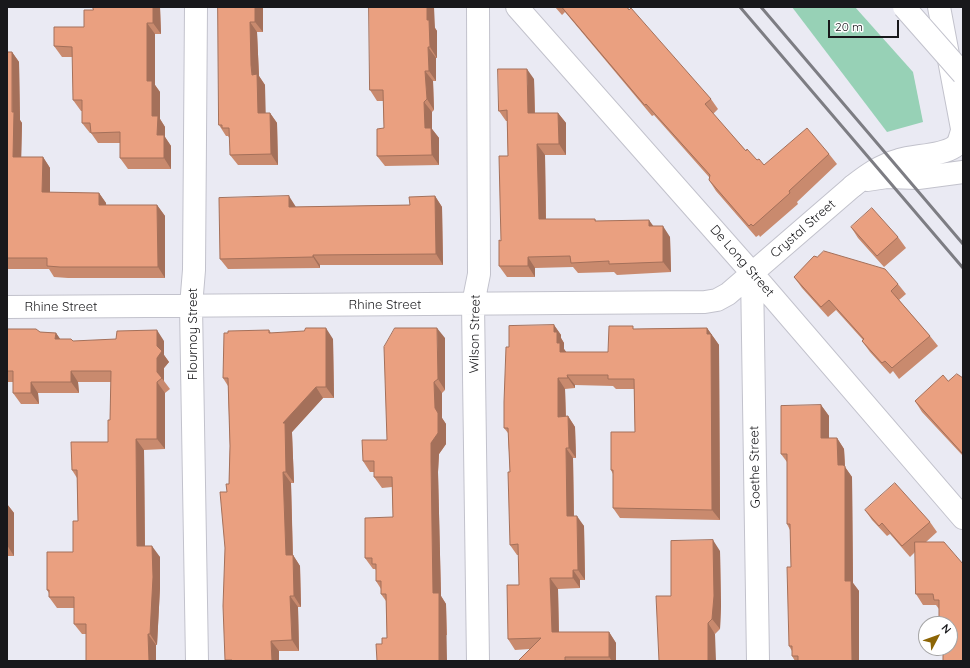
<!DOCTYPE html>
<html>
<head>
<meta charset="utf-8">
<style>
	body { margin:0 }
	#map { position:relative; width:970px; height:668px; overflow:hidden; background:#eaeaf3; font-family:Quicksand,sans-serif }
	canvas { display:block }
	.frame { position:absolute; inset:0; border:8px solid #18181b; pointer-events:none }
	.north { position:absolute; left:918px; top:616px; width:40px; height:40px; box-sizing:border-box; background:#fff; border:1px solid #a3a3a4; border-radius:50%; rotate:49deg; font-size:11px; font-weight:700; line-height:16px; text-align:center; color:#18181b }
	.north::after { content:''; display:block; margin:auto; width:14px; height:18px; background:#8c6506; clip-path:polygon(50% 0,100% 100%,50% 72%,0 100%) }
	.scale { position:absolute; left:828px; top:20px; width:71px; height:18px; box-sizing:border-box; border:2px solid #18181b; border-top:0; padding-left:5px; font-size:12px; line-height:14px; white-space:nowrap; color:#18181b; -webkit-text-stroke:3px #fff; paint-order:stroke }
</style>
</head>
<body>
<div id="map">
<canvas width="970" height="668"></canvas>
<div class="frame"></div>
<div class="north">N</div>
<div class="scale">20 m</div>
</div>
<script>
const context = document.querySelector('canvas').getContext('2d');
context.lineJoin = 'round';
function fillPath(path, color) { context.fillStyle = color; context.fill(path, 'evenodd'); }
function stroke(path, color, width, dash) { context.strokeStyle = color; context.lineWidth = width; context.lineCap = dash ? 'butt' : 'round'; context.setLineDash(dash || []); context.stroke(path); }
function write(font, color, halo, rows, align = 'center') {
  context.font = font + ' Quicksand,sans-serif'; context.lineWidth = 4; context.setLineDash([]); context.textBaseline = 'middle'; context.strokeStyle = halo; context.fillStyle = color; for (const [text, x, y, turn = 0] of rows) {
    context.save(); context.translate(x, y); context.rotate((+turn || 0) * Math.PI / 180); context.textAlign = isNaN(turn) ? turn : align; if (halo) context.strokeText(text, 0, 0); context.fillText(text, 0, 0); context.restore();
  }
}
fillPath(new Path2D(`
	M792,7H855L913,72L923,122L887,132Z`), '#97d1b6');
const minor = new Path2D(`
	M196,7L194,270L191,306L197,661
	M517,7L752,273L963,518
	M752,273L758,661
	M7,307L705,302L717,300L728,294L853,186
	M478,661L473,304L479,274L478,7`);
const secondary = new Path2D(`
	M939,7L963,134
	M867,180L887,177L918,178L963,172
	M853,186C867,175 881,165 899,160C914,155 941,156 954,147C959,144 960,137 962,131`);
stroke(minor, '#c2c2cc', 24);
stroke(secondary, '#c2c2cc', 24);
stroke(minor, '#fff', 22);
stroke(secondary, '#fff', 22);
stroke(new Path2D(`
	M740,7L963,268
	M761,7L963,244`), '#7d7d83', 3);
const motorwayBridge = new Path2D(`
	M904,7L963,74`);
stroke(motorwayBridge, '#c2c2cc', 24, []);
stroke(motorwayBridge, '#fff', 22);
fillPath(new Path2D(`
	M160,7L161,34H155V85L160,92V119L165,127V137L171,146V169H128L120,158V143H98L91,133H90L82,123V111H81L73,100V57H62L54,46L84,27L93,10Z
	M218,7H263V32H257L259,76L265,85V113H270L277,123L278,165H238L230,155V139L228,136H226L219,125Z
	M555,7H627L711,99L718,109L713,114L746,151L757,160L764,165L829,154L837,164L797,202L798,204L760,237L759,235L756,237L716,191L709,180V177L654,115L652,116L565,12L562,15Z
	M435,28L437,31V58H436V81H433L434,110L432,112V129L439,138V165L385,166L377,156L384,128L383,101H377L370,90Z
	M7,52H12L19,62L20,120L22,123L21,157H43L50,168V193H99L106,203V205H157L165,216V278H68L54,277L49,269H7Z
	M534,79L535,113H558L566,123V155H545L546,219H595L596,221L653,226L670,237L671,272L617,275L614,272L578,273L573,267L535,268V277H507L499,266L508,156L507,121H506L499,111Z
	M435,196L442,207L443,265H320V268L228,269L220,259L296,207L410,205Z
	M851,227L898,237L906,248L884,267L858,238Z
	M794,277L898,284L906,294L899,300L930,336L938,346L899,379L893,371L890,374L870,352L862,341L863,340L836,310L828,317L802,288Z
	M554,325L561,335V338L564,343V349L566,352H608L636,329L707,328L719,345L720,520L620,518L613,508V474L611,470L635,432L634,389H616L613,386L575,385V388L565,389L566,416H568L575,427L576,458H573L574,516L584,526L585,580H580V588L558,589L559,632H609L616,643V661H518L530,649L515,650L508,639L519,585V555H517L510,545V472L508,433L504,428Z
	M7,329L40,332L56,333L60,339L73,341H164V355L169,362L164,368V381L170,389L165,393V449L144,450L145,546L160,557V588L157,645H156V661H86V634H82L74,624V608H57L49,597V593L47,590L73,552L78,521L77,478L72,470L108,442L110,420L111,382H78L79,393H38L39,404H21L13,393V382H7Z
	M269,330L271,333L333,339L334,398H323L292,432V433L294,483H291L293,555L300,566L301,607H298L299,651H279V661H226L225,660L227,492L229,484L230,446L228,386L223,378Z
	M445,338V390L442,393V418L446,424V444L439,454L438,472L441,596L446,604L447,635L382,644L387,638L386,601L381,594V589L376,581V570L375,569H373L365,558L393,517L392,487L382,488L374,477V472H370L363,461L387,440Z
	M963,378V456L922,412L915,401L948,381Z
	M821,405L829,416V438H837L844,449L845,467L852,477L853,583L859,591V661H795L792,656V651L789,646L791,567L790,530L787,524V462L781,454Z
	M7,504L14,513V556H7Z
	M865,510L930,522L937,532L926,542H944L942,624L939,620V609L936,605H923L916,594L915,552L910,557L890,534L887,536L872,520Z
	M720,551L721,606L720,629L715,634L671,596Z`), '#c98a6e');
fillPath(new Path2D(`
	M153,7H160L161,34L153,23Z
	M255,7H263V32L255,22Z
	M427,7H434L435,28L437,31V58L430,47L427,20Z
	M250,22L257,32L259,76L265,85L266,124L258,113L251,65Z
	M147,23L155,34V85L160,92V119L165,127V137L171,146V169L164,158L157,135L152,116L147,81Z
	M428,47L436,58V81L429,71Z
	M12,52L19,62L20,120L22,123L21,168L13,157Z
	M527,69L534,79L535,124L528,113Z
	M425,71L433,81L434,110L427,99Z
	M424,102L432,112V129L439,138V165L432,155L425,128Z
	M270,113L277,123L278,165L271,154Z
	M558,113L566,123V155L559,144Z
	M537,144L545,155L546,230L539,219Z
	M43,157L50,168V203L42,192Z
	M99,193L106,203L107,216L99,205Z
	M289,196L296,207H289Z
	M435,196L442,207L443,265L436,254Z
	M157,205L165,216V278L158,267Z
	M649,220L657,231L649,226Z
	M663,226L670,237L671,272L663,262Z
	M313,255L320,265V268L313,257Z
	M528,257L535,268V277L528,266Z
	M554,325L561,335V338L564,343V349L567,353L560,352L554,332Z
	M326,328L333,339L334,398L326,387Z
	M437,328L445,338V390L438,379Z
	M707,328L719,345L720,520L712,510Z
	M157,330L164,341V355L169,362L164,368V381L157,372Z
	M56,333L63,343L55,339Z
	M71,371L78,382L79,393L71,382Z
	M567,375L575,385V388L568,378Z
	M558,378L565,389L566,427L558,417Z
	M31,382L38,393L39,404L31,393Z
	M157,382L165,393V449L157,439Z
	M434,382L442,393V418L446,424V444L439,454L438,472L441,596L446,604L447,661H439L433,593L431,461V443L435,408Z
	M316,387L323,398L292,432V433L294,483L286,472L283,423Z
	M821,405L829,416V449L821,438Z
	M568,416L575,427L576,458L569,448Z
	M837,438L844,449L845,467L852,477L853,583L859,591V661H852L845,581L838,465Z
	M136,439L144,450L145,557L137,546Z
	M566,448L573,458L574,527L567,516Z
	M283,472L291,483L293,566L286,555Z
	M7,504L14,513V556L7,545Z
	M577,516L584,526L585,580L578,570Z
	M713,540L720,551L721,606L720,629L712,619Z
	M152,546L160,557V588L157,645L150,634Z
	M293,555L300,566L301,607L294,596Z
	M573,570L580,580V588L573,578Z
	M550,578L558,589L559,642L552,632Z
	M290,596L298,607L299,651L292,640Z
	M708,623L715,634L716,661H708Z
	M609,632L616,643V661H612L609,657Z
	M148,634L156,645V661H149Z
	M271,641L279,651V661H272Z`), '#a4705a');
const building = new Path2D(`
	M93,7H153V23H147V81H152V116H158L157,135H164V158H120V132L91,133L90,123H82V100H73L72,47L54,46V27H84V10H93Z
	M218,7H255V22H250L251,65L252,75L257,74L258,113H270L271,154L230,155L229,128H222V125H219Z
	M369,7H427V20H429L430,47H428L429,71H425L427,99L424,102L425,128H431L432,155L377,156V129L384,128L383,90H370Z
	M562,7H627L629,10L631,8L711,99L705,104L746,151L747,149L757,160L759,159L764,165L807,128L829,154L789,191L790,193L753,226L751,224L749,226L709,180L710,175L646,104L645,105Z
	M7,52H12V112H14L13,157H43L42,192L99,193V205H157L158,267H60L47,266V258H7Z
	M498,69H527L528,113H558L559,144H537L539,219H595V221L649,220V226H663V262L609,264V261L571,263L570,256L528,257V266H499V240L501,241L499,156H508L507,110L499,111Z
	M289,196V207L410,205L409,197L435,196L436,254L313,255V257L220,259L219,198Z
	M872,208L898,237L877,256L851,227Z
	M824,251L885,269L898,284L891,291L930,336L892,368L885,361L882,363L862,341L864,339L829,300L821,307L794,277L814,256L817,257Z
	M554,325V332H557V343H560V352H608L609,326H633V329L707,328V334H711L712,510L613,508V470H611V432H635L634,379H608V375H567L568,378H558V417L568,416L569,448H566L567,516H577L578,570H573V578H550L552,632H609V657H565V661H518L541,638L508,639L507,585H519L518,544L510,545L508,472H510L508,428H504V402L506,347H509V326Z
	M306,328H326V387H316L283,423H285L286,472H283L286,555H293L294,596H290L292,640L271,641L272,661H232V660H225L223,606L225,548L220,492H227L226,484H229L230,446L228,378H223L224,333H228V331L269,330V333L304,331Z
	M395,328H437L438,379L434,382L435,408L438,413V433L431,443V461L433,593H439V661H377L376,644H382V638H387L386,594H381V581H376V564H372V558H365V518L393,517L392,477H374V461H363L362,440H387L384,347Z
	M7,329H36L40,332L56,333L55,339H71L73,341L116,339L117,331L157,330V346L162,351L157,358V372L162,378L157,382V439H136L137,546H152L153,577L150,634H148L149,661H86V624H74V597H49V590H47V552H73V521H78L77,470H72L71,442H108V420H110L111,371H71V382H31V393H13V371H7Z
	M957,374L963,378V454L915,401L943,375L948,381Z
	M821,405V438H837L838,465H843L845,466V581H851L852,661H798V656H792V646H789L787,567H791L790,524H787V454H781V406Z
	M895,483L930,522L902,546L882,523L879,526L865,510Z
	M713,540L714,596L712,619L708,623V661H659L656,596H671V541Z
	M915,542H944L963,564V661H943V648H950V624H942V620H939V600H934L933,594H916Z`);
fillPath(building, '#eaa080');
stroke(building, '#a4705a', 1);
write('13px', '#18181b', '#fff', [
	["Crystal Street",803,229,-41],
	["De Long Street",742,261,49],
	["Rhine Street",385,305],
	["Rhine Street",61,307],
	["Flournoy Street",193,334,-90],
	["Wilson Street",475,334,-89],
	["Goethe Street",755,467,-91]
]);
</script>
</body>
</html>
